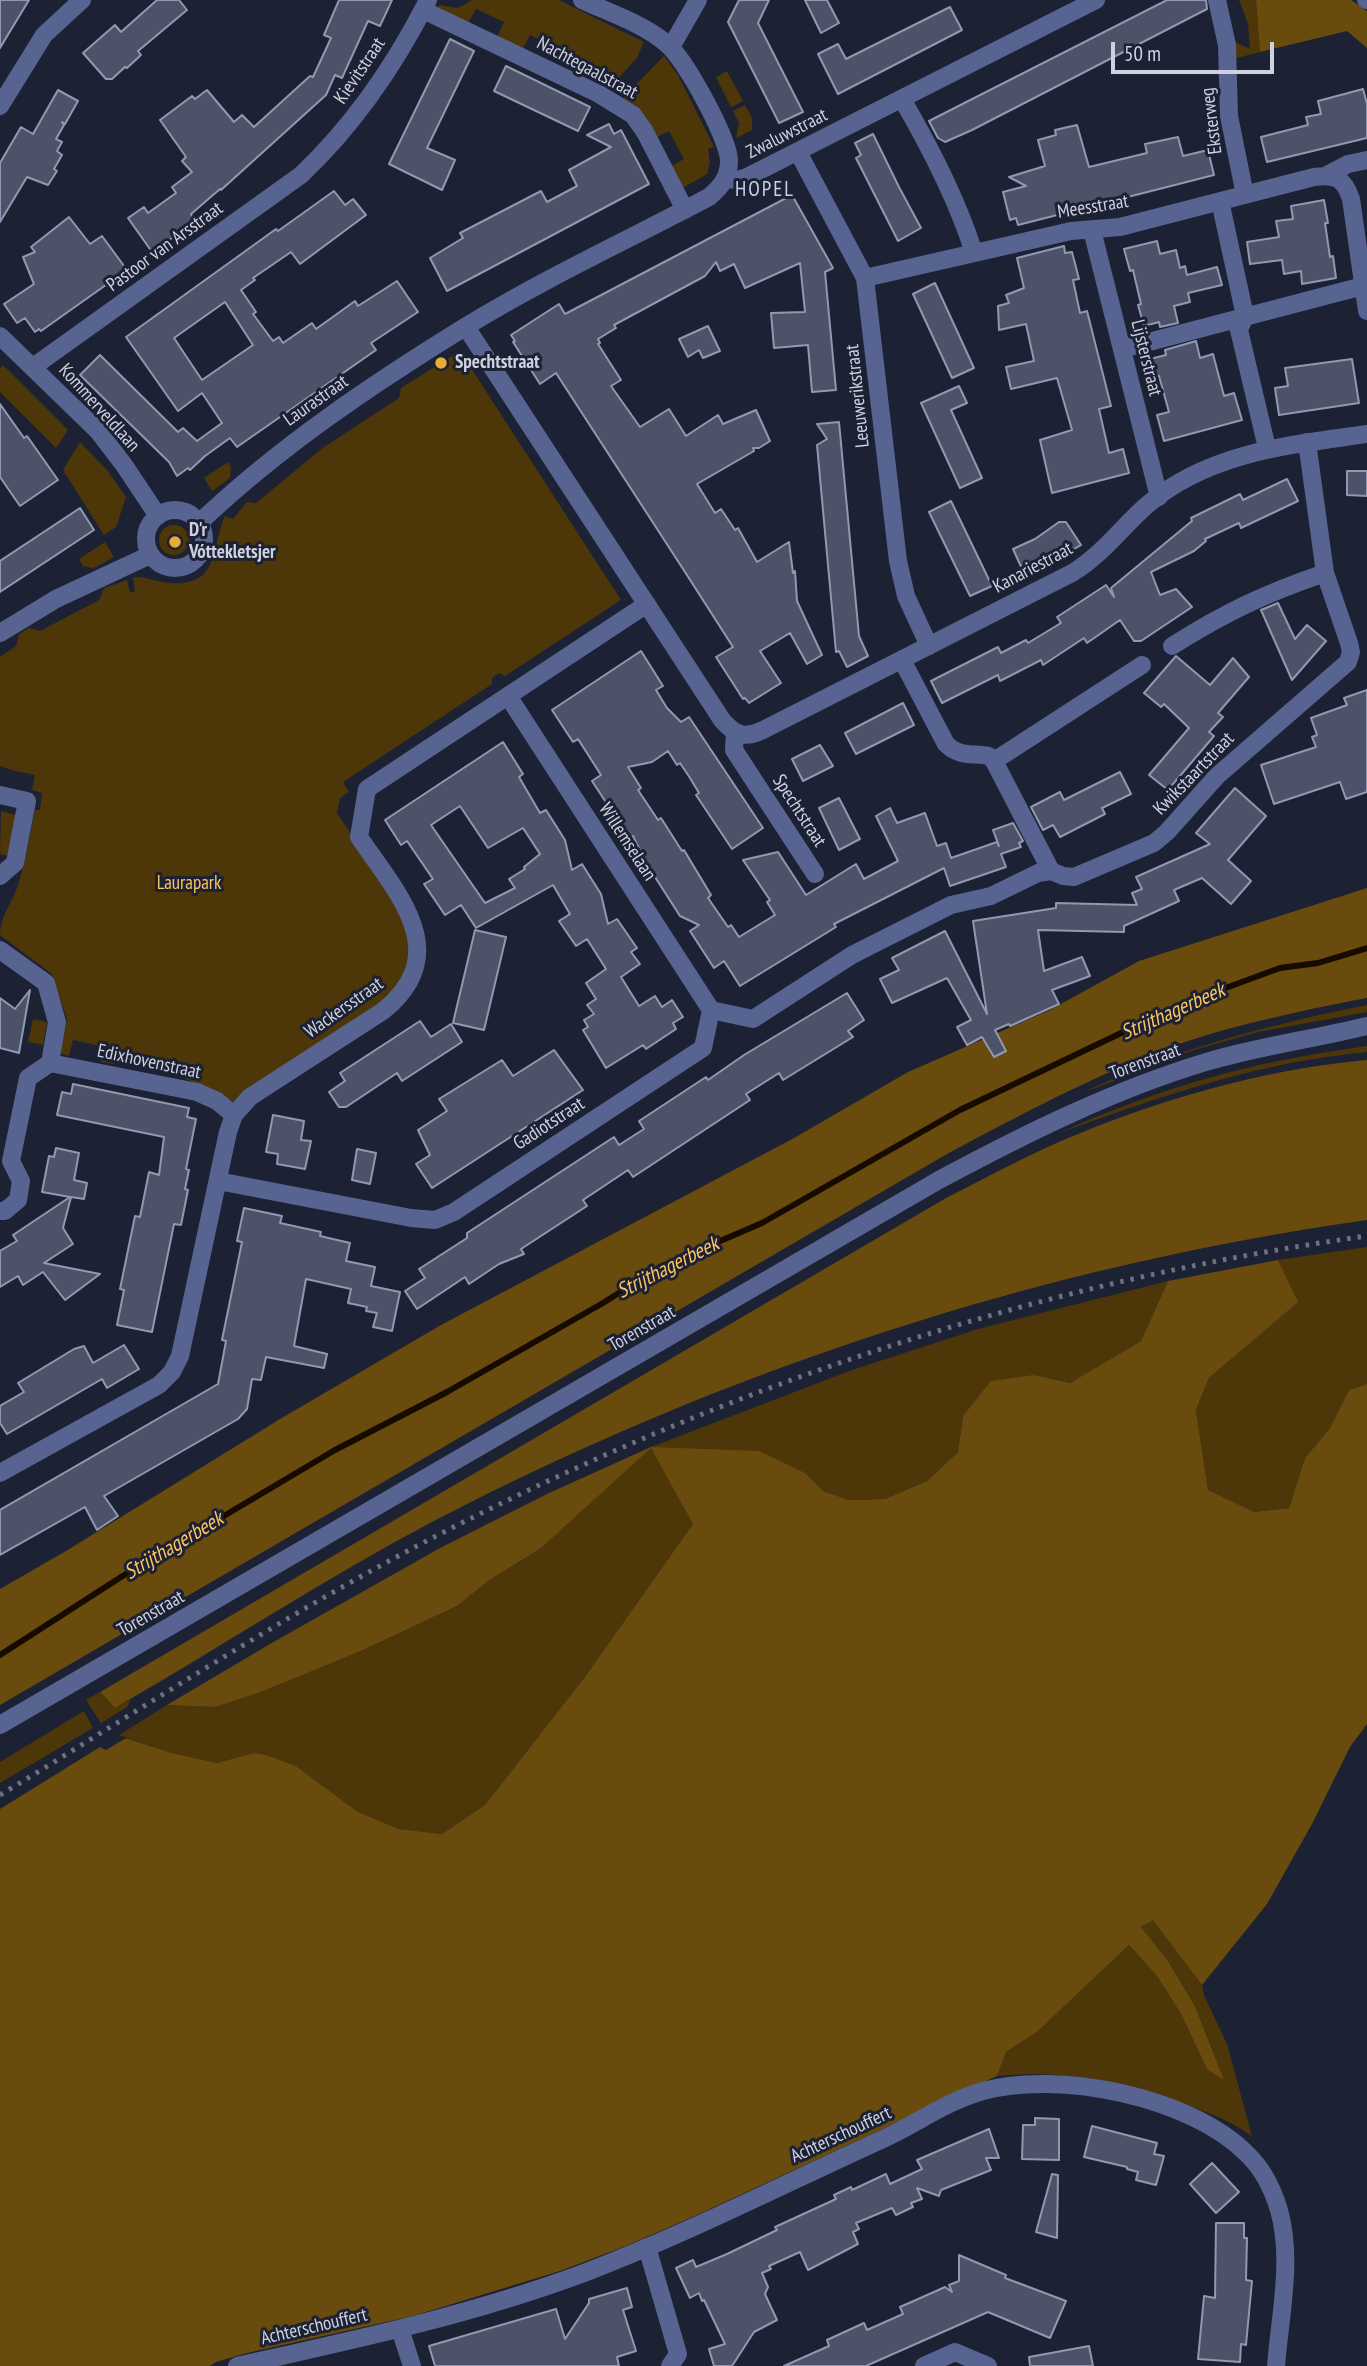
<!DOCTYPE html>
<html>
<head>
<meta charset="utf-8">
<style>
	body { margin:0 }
	#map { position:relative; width:1367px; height:2366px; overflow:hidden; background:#1c2134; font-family:"PT Sans Narrow",sans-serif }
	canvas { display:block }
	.scale { position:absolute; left:1111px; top:42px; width:163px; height:32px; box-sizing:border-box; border:4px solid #ced2e0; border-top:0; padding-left:9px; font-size:21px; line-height:24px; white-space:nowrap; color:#ced2e0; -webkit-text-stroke:5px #1c2134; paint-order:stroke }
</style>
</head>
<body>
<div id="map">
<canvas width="1367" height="2366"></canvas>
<div class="scale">50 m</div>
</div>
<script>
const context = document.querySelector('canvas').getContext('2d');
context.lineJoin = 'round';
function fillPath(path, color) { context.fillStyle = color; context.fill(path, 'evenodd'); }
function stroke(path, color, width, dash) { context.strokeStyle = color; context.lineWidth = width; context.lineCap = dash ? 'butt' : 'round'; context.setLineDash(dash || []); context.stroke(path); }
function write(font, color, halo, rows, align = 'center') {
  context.font = font + ' "PT Sans Narrow",sans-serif'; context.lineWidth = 6; context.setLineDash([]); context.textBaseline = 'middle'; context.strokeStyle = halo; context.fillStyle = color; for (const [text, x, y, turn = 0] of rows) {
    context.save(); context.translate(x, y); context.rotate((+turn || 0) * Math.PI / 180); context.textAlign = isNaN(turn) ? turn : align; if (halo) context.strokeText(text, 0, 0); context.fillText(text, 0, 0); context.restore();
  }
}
fillPath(new Path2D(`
	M472,0H559L644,42L637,58L612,85L601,79L604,72L530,35L523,49L497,37L504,22L476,9L468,23L437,7L440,5L458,8Z
	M1239,0H1256L1260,52L1233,59V41L1250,49L1248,24Z
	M664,56L678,75L714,147L708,149L710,163L707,174L681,189L670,167L684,159L669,131L655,138L622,99Z
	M727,71L743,101L731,107L716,77Z
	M745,105L752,118V130L736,138L739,123L733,111Z
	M460,351L621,600L505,676L499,673L492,678V684L343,782L349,792L340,798L337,813L398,904L411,949L403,980L384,1002L234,1102L214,1090L185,1079L188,1065L117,1049L114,1064L101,1062L104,1047L73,1040L69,1056L60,1053L67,1019L52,974L0,935C0,916 14,900 19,882C26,859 30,834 35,810H40L42,793L32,790L35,775L15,771L0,766V657L16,646L19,634L29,628L40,631L99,600L104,588L127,580L130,593L135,591L133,577C146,576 157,582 170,583C221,587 211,545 225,516L233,519L247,502L256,503L324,447L399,398L401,388Z
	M3,365L68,430L56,448L0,392V368Z
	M80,442L107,470L126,497L116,527L104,535L63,470Z
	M228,462L231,467L230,478L212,491L204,478Z
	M159 540a15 15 0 1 1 30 0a15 15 0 1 1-30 0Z
	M105,542L114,557L94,568L83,566L79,559Z
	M1,811L16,815L8,856L0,854Z
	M1367,1005V1012L1258,1032L1194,1050L1080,1094C1172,1050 1267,1025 1367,1005Z
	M33,1019L47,1022L43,1045L28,1042Z
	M1367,1046V1052C1259,1062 1158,1097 1057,1134C1160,1087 1255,1061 1367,1046Z
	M1367,1247V1384L1349,1390L1330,1428L1305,1458L1289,1508L1254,1512L1208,1491L1196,1410L1209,1378L1297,1302L1278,1260Z
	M1168,1281L1141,1341L1070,1383L1034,1375L963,1416L958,1452L927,1481L885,1499L849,1500L823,1491L805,1473L652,1448L693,1524L584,1678L485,1805L442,1834L399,1829L358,1812L296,1766L253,1753L217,1763L172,1753L119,1735L167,1705L215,1707L261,1692L361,1651L457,1606L491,1579L540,1549L651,1447L852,1370L978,1329Z
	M100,1692L115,1708L131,1699L127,1707L101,1723L86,1700Z
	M84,1711L93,1728L0,1783V1762Z
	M1153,1919L1202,1985L1204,1995L1227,2044L1252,2136C1227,2119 1207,2112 1178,2102C1114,2079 1065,2070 997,2076L1006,2052L1037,2032L1129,1945L1157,1976L1181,2014L1207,2069L1216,2059L1195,2006L1168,1961L1141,1927Z`), '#4d3708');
fillPath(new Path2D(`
	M1256,0H1351L1367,11V48L1347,31L1260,52Z
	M1367,888V998C1315,1008 1262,1019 1210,1034C1118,1062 1032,1109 947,1154L0,1705V1589L66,1551L280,1419L441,1325L794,1138L908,1072L1050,1010L1139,961Z
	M1367,1060V1220C1041,1266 724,1370 432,1522C324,1579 221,1647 115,1708L100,1692L946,1198C984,1179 1022,1158 1061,1141C1158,1100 1263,1069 1367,1060Z
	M1278,1260L1298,1302L1209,1378L1196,1410L1208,1490L1254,1512L1289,1508L1305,1458L1330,1428L1349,1390L1367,1384V1724L1350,1747L1312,1824L1267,1904L1202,1985L1153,1920L1141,1927L1168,1961L1195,2006L1224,2080L1207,2069L1181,2014L1157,1976L1129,1945L1037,2032L1006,2052L997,2076L697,2215L626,2246L560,2271L413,2316L247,2353L216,2362L210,2366H0V1809L100,1747L106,1750L126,1738L172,1753L217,1763L253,1753L266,1755L296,1766L358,1812L399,1829L442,1834L485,1805L584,1678L693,1524L651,1448L540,1549L491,1579L457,1606L361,1651L261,1692L215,1707L167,1705L270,1644L440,1548L549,1493L651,1447L759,1451L805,1473L823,1491L849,1500L885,1499L927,1481L958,1452L963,1416L991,1381L1034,1375L1070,1383L1141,1341L1168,1281Z`), '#684b0d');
stroke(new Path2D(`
	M0,1655L121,1577L335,1450L447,1392L603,1303L660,1267L762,1223L960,1110L1140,1024L1212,993L1280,968L1318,963L1367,948`), '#170b00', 6);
const building = new Path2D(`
	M0,0H29L0,48Z
	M157,0H179L187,10L138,51L141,55L127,68L125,67L112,79H106L83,53L115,25L121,32Z
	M339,0H392L380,26L368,21L342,78L335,75L326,95L221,190L220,189L191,214L194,220L190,223L191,225L152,252L128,218L144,207L148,213L176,193L172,187L192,172L182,161L186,157L160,120L192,96L195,99L207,90L234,122L242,115L254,127L310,76L313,77L331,38L324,35Z
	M739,0H769L758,23L803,112L779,123L728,22Z
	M805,0H827L839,23L821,33Z
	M1167,0H1206L1207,9L972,130L945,142L938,138L929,121Z
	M950,7L962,30L838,94L818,54L838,44L846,59Z
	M450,39L474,51L427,148L455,160L442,190L389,164Z
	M506,66L590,107L578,131L494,91Z
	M1363,89L1367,104V138L1267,162L1261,137L1308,125L1306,117L1321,114L1318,101Z
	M58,90L78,101L65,124L62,122L64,125L56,139L62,142L57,151L62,155L54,169L57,171L48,185L27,177L0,222V163L21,127L33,134Z
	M609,124L614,134L621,130L649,184L447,291L430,258L463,238L460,233L541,191L547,202L577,186L569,170L611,147L587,135Z
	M1077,125L1089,167L1147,153L1145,144L1178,137L1183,156L1208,150L1214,175L1018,225L1016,218L1010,220L1003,192L1026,186L1009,177L1045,166L1038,140L1056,135L1055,130Z
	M873,134L899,187L921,228L898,241L856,158L861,155L855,143Z
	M334,191L345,205L353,199L366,215L300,264L291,252L253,278L255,280L241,290L256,312L253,314L273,341L279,337L283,343L312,323L316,329L355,301L358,306L397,281L418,312L371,343L376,350L237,447L230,438L205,456L190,470L188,468L177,476L169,462L80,375L100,355L178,432L183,428L197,441L222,423L202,393L178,411L126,337L276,229L278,231ZM225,302L253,345L202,380L174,338Z
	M792,195L833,268L825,272L836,390L812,392L808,345L774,348L771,313L805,312L800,263L745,288L734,264L720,271L716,262L705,276L614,325L616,328L598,339L600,343L598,344L621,380L611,386L640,427L669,409L686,436L718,415L723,424L756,410L770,441L759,448H753L754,451L697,484L715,513L721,509L735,530L738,528L757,562L789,542L793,573L795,571L797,601L822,655L807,664L790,633L760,651L781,683L749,703L745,698L743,699L716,657L733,647L685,572L556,373L540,384L513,342L515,341L511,335L559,304L565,314Z
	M1324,200L1328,223H1325L1330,257L1333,256L1336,278L1302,284L1301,271L1284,274L1282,260L1250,264L1247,242L1279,237L1276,221L1293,219L1291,206Z
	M69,217L90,244L102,236L127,270L41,331L39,329L35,332L25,318L17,323L4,304L34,284L23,257L35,252L31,247Z
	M1157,241L1160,254L1176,250L1180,268L1185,266L1187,275L1217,267L1222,285L1188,293L1190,302L1174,306L1178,323L1160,327L1159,322L1144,326L1138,305L1141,304L1133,270L1130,271L1124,249Z
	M1064,246L1065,253L1072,252L1079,279L1073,280L1080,313L1087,311L1111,406L1099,409L1109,453L1123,449L1129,473L1052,493L1040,440L1072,430L1057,378L1011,389L1006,367L1034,361L1026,324L999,330L998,306L1009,303L1006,295L1024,288L1017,258Z
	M935,283L974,368L952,378L913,294Z
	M708,326L720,351L703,358L699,350L688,357L679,339Z
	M1196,341L1200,358L1213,354L1224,396L1234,393L1242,420L1164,441L1157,415L1169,412L1159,376L1147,379L1142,361L1166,355L1165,350Z
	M1352,359L1359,403L1279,415L1275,388L1288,386L1285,368Z
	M959,386L967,403L951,410L982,478L960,488L921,403Z
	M0,404L24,438L27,436L58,480L20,506L0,477Z
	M839,422L859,636L868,656L847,667L839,651L836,652L817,445L827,439L817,424Z
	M1347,471H1367V496L1347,495Z
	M1287,479L1298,501L1241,528L1239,523L1205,539L1206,541L1194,551L1151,572L1160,595L1176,589L1192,607L1141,641H1134L1120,620L1087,643L1084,638L1043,665L1041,660L1000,681L998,675L942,703L931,681L998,647L1001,653L1026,640L1028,643L1061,623L1057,617L1106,585L1114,597L1111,588L1192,521L1191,518L1240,494L1243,500Z
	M951,501L992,586L970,596L929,512Z
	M80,508L94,530L0,592V561Z
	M1059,522H1066L1081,545L1047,565L1046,560L1023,571L1013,549L1035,539Z
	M1278,603L1295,639L1307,625L1326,641L1292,680L1261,610Z
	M641,651L663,686L656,690L667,708L681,722L689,717L763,828L732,849L696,795L699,793L690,778L680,763L677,765L668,751L652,762L628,767L641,788L638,790L658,820L661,818L682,851L684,850L711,895L708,898L728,927L731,925L739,937L775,915L767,902L770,900L743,860L778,852L806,895L856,864L864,879L898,861L876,816L890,808L897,823L925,813L937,846L946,843L951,858L997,842L999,846L993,830L1013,823L1023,841L1019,843L1021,847L1001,854L1006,867L950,886L944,868L834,924L836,927L740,986L724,961L714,968L690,931L699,925L680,916L646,863L633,836L630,839L592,781L601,775L578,739L573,742L552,710Z
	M1176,656L1210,685L1233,658L1249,677L1218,713L1223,717L1209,732L1214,736L1168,790L1149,775L1189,728L1164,704L1161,707L1144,693Z
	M1367,690V792L1346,799L1340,782L1274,804L1261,765L1316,747L1312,737L1317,735L1311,718L1347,705L1344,698Z
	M903,703L914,725L856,754L845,733Z
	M503,742L523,774L519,777L540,813L546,810L565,840L572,870L582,864L601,894L608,924L617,919L637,948L631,952L640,964L621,977L639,1006L655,996L662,1007L672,1000L683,1017L673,1023L676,1029L646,1049L643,1045L606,1068L583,1030L588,1027L584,1020L594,1014L587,1005L596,999L586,983L606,969L587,939L576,946L559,921L570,914L553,885L476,928L461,905L445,915L424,884L433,879L407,841L401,845L385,820ZM460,806L488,848L523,828L540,854L524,867L525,869L509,879L515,888L485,903L431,825Z
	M820,745L833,766L803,781L792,759Z
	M1120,772L1131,794L1102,808L1105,814L1060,837L1053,825L1043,830L1031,807L1060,792L1064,800Z
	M1235,788L1266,816L1228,860L1251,881L1231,904L1202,878L1174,890L1179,901L1124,926V932L1038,930L1044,971L1082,957L1090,976L1052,990L1059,1004L1010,1026L1009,1024L995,1030L1006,1051L994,1057L982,1037L967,1045L957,1027L971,1020L947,978L892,1003L880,979L899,970L892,958L945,931L987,1014L973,921L1056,908V903L1137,905L1132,893L1142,889L1136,877L1210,844L1196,833Z
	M839,798L860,839L839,850L819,808Z
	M475,930L506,937L484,1030L453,1023Z
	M30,990L19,1053L0,1048V998L15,1009Z
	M847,993L864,1020L848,1031L853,1037L783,1080L779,1073L746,1094L750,1100L633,1177L628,1170L583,1200L587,1206L521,1249L524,1254L499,1264L469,1284L465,1277L417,1309L405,1291L425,1278L419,1269L467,1238V1233L614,1137L619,1145L644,1129L639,1121L706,1077L708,1080L744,1055Z
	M420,1021L431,1037L451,1024L462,1042L402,1081L397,1073L346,1107H339L329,1092L345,1081L340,1073Z
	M554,1050L583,1090L432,1188L416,1164L430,1155L418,1130L447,1111L439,1099L502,1060L513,1076Z
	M73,1084L189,1108L187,1117L196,1119L186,1169L189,1170L185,1189L188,1190L181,1225L174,1224L152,1332L117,1325L124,1290L120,1289L135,1216L140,1217L149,1172L159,1175L164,1137L57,1115L62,1092L71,1094Z
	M273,1115L304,1121L301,1140L311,1141L305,1169L277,1164L278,1154L266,1152Z
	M56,1148L79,1153L74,1180L87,1183L84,1199L71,1197L63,1228L73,1244L44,1263L100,1274L65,1300L43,1272L23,1285L18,1276L0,1287V1251L17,1241L13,1235L70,1197L42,1192L49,1156L54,1157Z
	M357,1149L376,1153L370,1184L352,1180Z
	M244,1208L282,1216L280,1223L321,1232L320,1236L350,1243L346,1261L375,1267L371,1286L400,1292L392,1331L373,1327L377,1313L366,1311L367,1307L348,1303L351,1289L306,1279L294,1346L327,1354L324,1368L266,1357L261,1380L252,1379L247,1409L238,1419L104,1496L118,1516L97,1530L85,1507L0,1555V1510L218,1384L226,1341L222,1340L242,1242L237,1241Z
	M124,1345L139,1369L107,1388L102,1379L7,1434L0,1423V1406L24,1392L18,1383L74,1349L84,1346L93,1363Z
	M1035,2118L1059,2119V2160L1022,2159L1023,2125H1035Z
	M1092,2126L1157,2143L1154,2154L1164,2156L1156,2185L1136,2180L1138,2172L1127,2169V2167L1084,2157Z
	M989,2129L999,2158H986L991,2170L941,2190L939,2196L917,2188L922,2199L911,2203L913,2207L896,2215L892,2208L856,2223L859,2229L853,2232L858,2244L808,2270L800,2252L769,2266L771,2269L762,2273L768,2287L765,2294L777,2320L754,2332L732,2366H714L709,2349L725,2344L704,2300L702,2301L699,2293L690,2298L676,2268L693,2260L696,2267L727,2254L777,2230L775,2227L836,2199L834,2195L851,2187L852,2190L886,2174L890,2184L922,2169L917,2160Z
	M1212,2163L1239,2192L1216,2213L1190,2184Z
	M1052,2174L1058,2175L1057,2238L1036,2232Z
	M1216,2223H1244V2238H1247L1246,2280L1252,2281L1246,2345L1241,2344L1240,2362L1198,2359L1204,2296L1215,2298Z
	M959,2255L1006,2275L1005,2278L1066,2301L1050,2338L988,2312L866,2366H784L829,2346L827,2340L864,2323L867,2330L903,2314L900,2307L934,2292L945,2287L952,2292L949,2285L959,2281Z
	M627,2288L632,2307L623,2310L636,2351L617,2357L619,2366H435L429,2346L556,2309L565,2339L589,2303V2299Z
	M1089,2346L1093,2366H1030L1029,2357Z`);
fillPath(building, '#4c5268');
stroke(building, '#9198b1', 2);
stroke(new Path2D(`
	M1217,0L1227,45L1229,116L1245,195
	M1366,0H1367
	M423,10L599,94L633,115L645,132L685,210
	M671,47L698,0
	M902,99C930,147 957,199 974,253
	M0,106L44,35L82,0
	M798,152L865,278L898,561L906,596L929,646
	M1327,175L1348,164L1367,160
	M725,179L737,180L747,177L1096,0
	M1220,201L1245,316L1239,330L1267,448
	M1092,230L1159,497
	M865,278L1071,231L1120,227L1314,177C1335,174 1344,178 1351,199L1367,311
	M466,327L722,720C735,735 744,739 763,730L1072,573C1101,556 1122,527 1147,505C1209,452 1290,445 1367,434
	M0,336L98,431L124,465L158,516
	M1122,349L1363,286
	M33,367L301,175C354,125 395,65 428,0
	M146 539a29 29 0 1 1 58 0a29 29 0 1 1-58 0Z
	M199,523C279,447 371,385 465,327C543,279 628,240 709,197C721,187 729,177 729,161C729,139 685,59 667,44C644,24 610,13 582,0
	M0,633L56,599L150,555
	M1172,646C1224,613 1266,593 1325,573
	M902,660L946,744C959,757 972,753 989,756L994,761L1051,871
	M508,696L711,1010
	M735,733L734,750L815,874
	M994,761L1142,665
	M0,795L27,801L15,863L0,876
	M0,950L46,983L57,1022L50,1063L28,1078L11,1161L21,1181L18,1200L5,1211H0
	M711,1010L753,1019L852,955L951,905L991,896L1038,873L1051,871L1063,876L1074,877L1154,843L1167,832L1217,776L1348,662L1351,652L1349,643L1325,573L1307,442
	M50,1063L197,1092L217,1101L234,1115
	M218,1181L411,1218L435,1220L454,1212L703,1048L711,1010
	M0,1473L159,1385L172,1372L180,1356L228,1132L234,1115L250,1097L383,1011C455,953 397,893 359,837L367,789L647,604
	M0,1725L939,1180C1025,1134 1113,1090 1206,1062C1259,1046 1314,1039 1367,1026
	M647,2247L678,2354L670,2366
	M400,2329L412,2366
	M237,2366C354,2340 471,2315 584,2273C686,2234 784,2184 883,2139C916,2124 947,2101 983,2091C1059,2070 1191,2097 1247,2154C1262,2168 1273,2190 1279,2210C1293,2260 1280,2315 1276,2366
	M924,2366L955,2352L988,2366`), '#576390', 18);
stroke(new Path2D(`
	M0,1795C145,1707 287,1613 438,1535C729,1385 1042,1281 1367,1236`), '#6d7283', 5, [3.5, 7]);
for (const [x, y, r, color] of [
	[441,363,7,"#e6ac36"],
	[175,542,7,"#e6ac36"]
]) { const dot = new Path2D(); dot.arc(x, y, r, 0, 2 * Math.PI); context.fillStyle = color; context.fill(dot); stroke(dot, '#1c2134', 2.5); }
write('19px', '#ced2e0', '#1c2134', [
	["Nachtegaalstraat",587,68,28],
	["Kievitstraat",360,71,-56],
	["Eksterweg",1212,121,-97],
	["Zwaluwstraat",787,134,-27],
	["Meesstraat",1093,207,-9],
	["Pastoor van Arsstraat",165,247,-36],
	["Lijsterstraat",1146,358,76],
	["Leeuwerikstraat",858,396,-96],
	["Laurastraat",316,401,-35],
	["Kommerveldlaan",99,408,48],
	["Kanariestraat",1033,568,-28],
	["Kwikstaartstraat",1194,774,-46],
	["Spechtstraat",799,811,57],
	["Willemselaan",627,842,57],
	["Wackersstraat",344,1008,-35],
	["Edixhovenstraat",149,1062,12],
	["Torenstraat",1145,1062,-20],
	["Gadiotstraat",549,1124,-33],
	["Torenstraat",642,1329,-30],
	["Torenstraat",151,1614,-30],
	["Achterschouffert",841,2135,-25],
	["Achterschouffert",314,2327,-13]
]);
write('bold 19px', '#ced2e0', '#1c2134', [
	["Spechtstraat",455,363],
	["D'r",189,531],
	["Vóttekletsjer",189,553]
], 'left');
write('19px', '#fbc55f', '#1c2134', [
	["Laurapark",189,884]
]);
context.letterSpacing = '2px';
write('21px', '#c6cee8', '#1c2134', [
	["HOPEL",765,190]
]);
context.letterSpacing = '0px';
write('italic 21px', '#fcc55f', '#1c2134', [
	["Strijthagerbeek",1173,1012,-24],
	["Strijthagerbeek",668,1268,-27],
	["Strijthagerbeek",174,1546,-31]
]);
</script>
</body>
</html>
